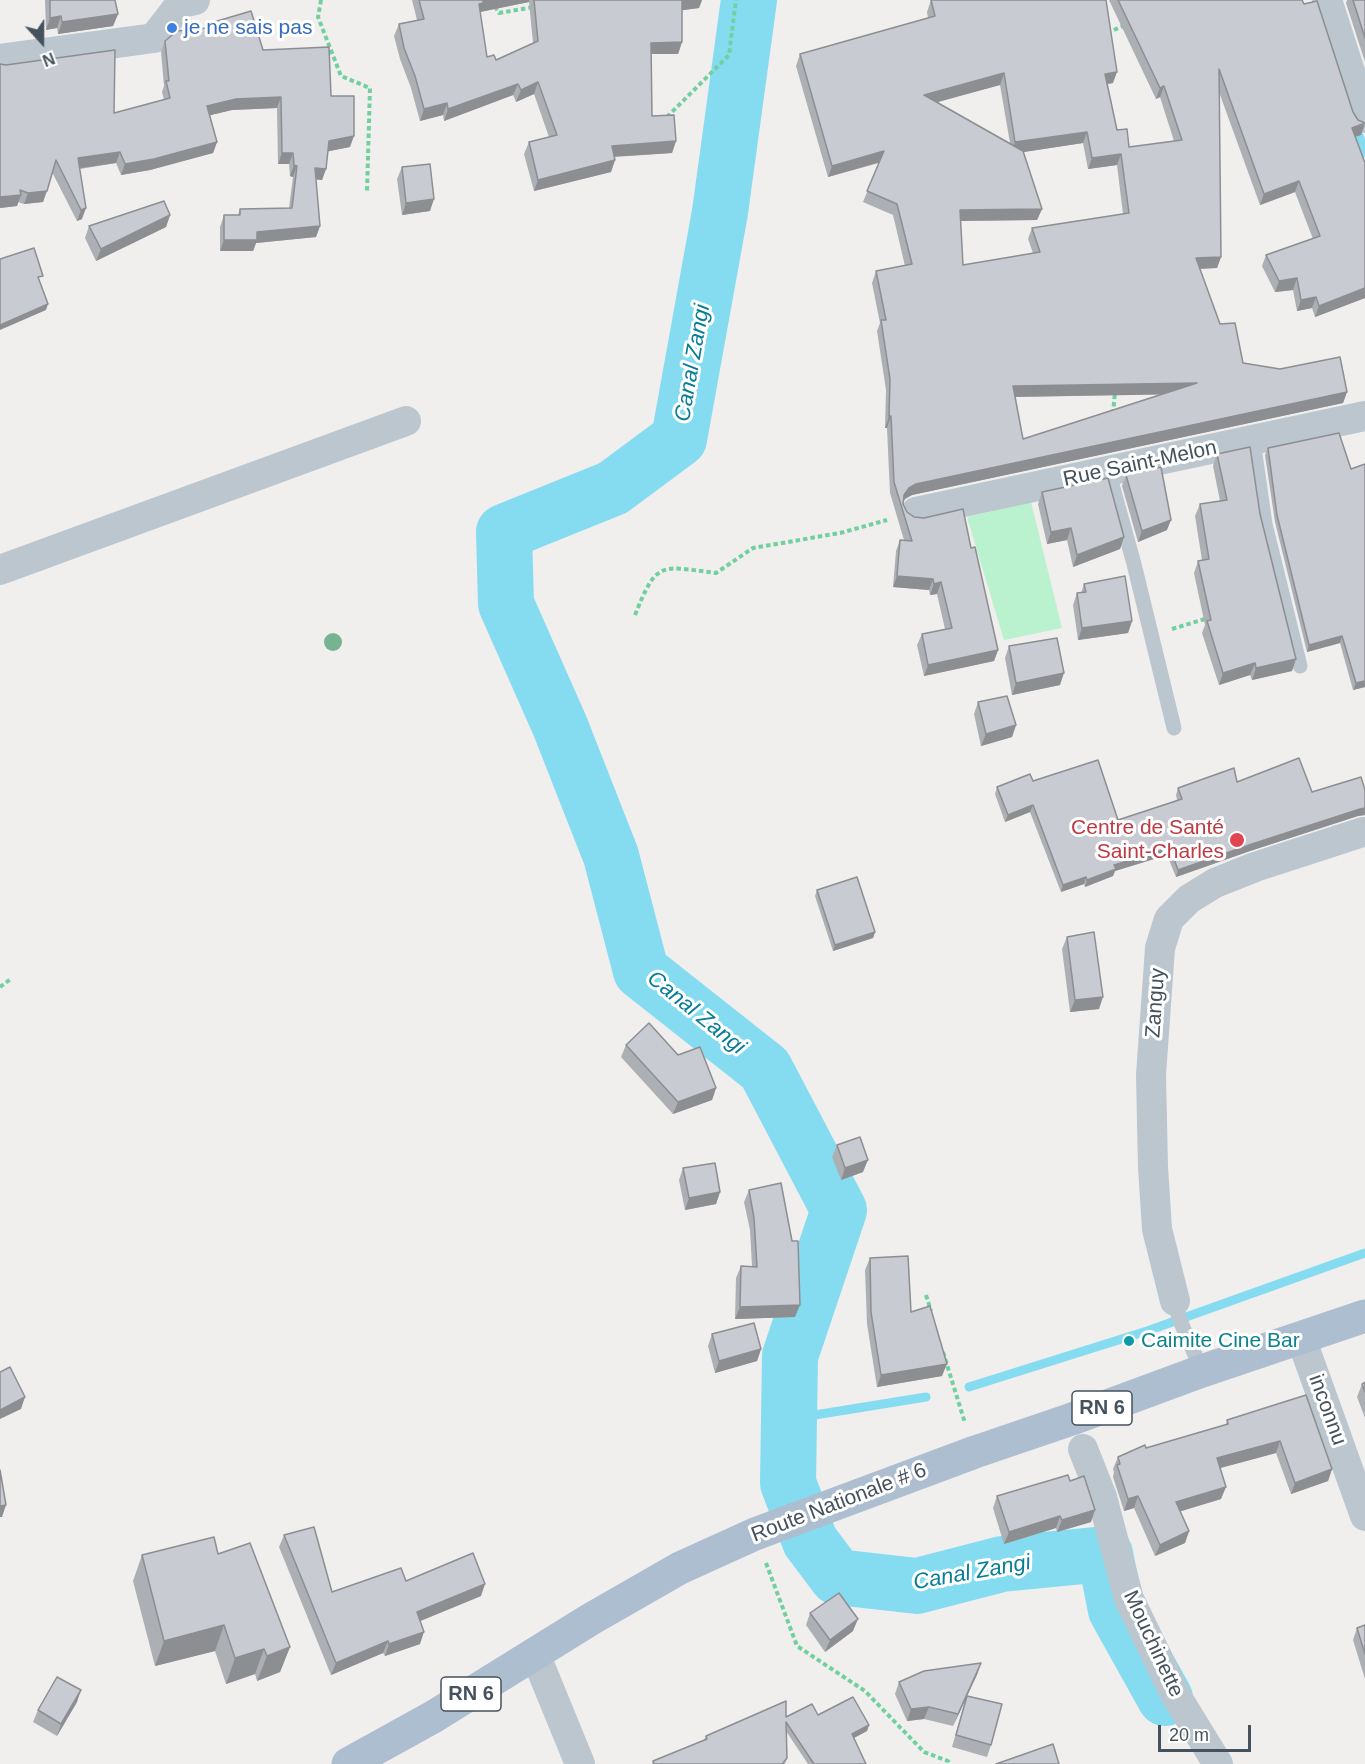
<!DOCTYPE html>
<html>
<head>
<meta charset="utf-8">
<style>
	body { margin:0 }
	#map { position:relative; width:1365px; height:1764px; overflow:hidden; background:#f1eeee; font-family:Arial,sans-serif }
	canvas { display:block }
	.north { position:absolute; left:12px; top:12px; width:60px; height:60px; -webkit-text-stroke:4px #fff; paint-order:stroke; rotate:159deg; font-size:16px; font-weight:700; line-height:24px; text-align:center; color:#45525d }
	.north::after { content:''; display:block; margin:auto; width:21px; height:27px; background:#45525d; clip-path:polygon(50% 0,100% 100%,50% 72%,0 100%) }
	.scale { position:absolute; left:1158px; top:1725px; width:93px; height:27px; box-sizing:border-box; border:3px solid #45525d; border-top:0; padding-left:8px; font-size:18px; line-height:21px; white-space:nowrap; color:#45525d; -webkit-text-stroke:4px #fff; paint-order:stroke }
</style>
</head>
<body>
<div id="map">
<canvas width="1365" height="1764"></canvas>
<div class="north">N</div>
<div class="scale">20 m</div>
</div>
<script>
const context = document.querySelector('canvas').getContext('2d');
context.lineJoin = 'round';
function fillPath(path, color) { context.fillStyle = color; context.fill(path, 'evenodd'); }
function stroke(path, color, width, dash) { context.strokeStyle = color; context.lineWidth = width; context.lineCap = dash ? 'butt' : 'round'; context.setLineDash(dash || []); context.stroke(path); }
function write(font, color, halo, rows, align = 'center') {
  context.font = font + ' Arial,sans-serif'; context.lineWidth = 6; context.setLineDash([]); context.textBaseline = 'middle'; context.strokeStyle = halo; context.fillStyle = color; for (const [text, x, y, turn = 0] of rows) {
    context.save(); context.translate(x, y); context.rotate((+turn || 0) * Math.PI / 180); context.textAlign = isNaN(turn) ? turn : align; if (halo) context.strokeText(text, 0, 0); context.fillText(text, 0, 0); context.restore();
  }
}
fillPath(new Path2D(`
	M1031,502L1062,628L1004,640L967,517Z`), '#baf1ce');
stroke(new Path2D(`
	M1355,124L1365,153
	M969,1387L1147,1331L1365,1253
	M790,1419L926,1397`), '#85dcf0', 9);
stroke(new Path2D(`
	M749,0L720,212L679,439L613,488L504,532L506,604L560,726L611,856L641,971L765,1069L839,1210L790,1356L788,1483L810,1541L837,1577L917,1586L1002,1564L1105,1554L1116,1610L1165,1698`), '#85dcf0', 56);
stroke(new Path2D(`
	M321,0L318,17L341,76L370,88L367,192
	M491,0L499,13L534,7
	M1107,33L1125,25
	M667,117L729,55L736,0
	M1113,414L1115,392
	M635,615C657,560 660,566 716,573L753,548L840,533L887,520
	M1172,629L1208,618
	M0,987L12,978
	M926,1295L931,1311
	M943,1352L965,1423
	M766,1563L797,1646L865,1691L924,1752L948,1761L949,1764`), '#70d19f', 4, [4.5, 3]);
stroke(new Path2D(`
	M1253,440L1265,524L1300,666
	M1108,470L1134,564L1174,728
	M1175,1301L1179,1318L1202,1371`), '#bbc6ce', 15);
stroke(new Path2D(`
	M1327,0L1365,118
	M0,59L154,38L181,3L195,0
	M916,512L1365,416
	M0,570L406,421
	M1175,1301L1157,1229L1153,1167L1151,1075L1160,948L1169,919L1189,899L1215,883L1255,867L1363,832
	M1301,1338L1365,1516
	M1083,1449L1102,1497L1129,1599L1175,1694L1218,1764
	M535,1654L580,1764`), '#bbc6ce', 30);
stroke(new Path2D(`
	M348,1764L433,1717L591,1619L680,1568L755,1534L975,1452L1072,1419L1202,1371L1365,1316`), '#acbecf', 33);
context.fillStyle = '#76b392';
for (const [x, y] of [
	[333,642]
]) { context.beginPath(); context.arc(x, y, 9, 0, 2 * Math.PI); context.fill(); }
fillPath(new Path2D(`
	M45,0H49L118,14L113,26L58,34L57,28L46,30Z
	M412,0H702L699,8L682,10V42L678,54H651L652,116L676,141L672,153L615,157V160L611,172L534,191L524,154L529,142L549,137L534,94L516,102L513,95L444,121L443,115L420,121L411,88L400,59L394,36L399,24L417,20ZM529,2L533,43L496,60L487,57L480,12Z
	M931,0L1113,83L1107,84L1117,130L1129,147L1174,141L1160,97L1156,99L1109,0H1302L1353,112L1361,135L1355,137L1365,163V298L1315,317L1312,308L1297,311L1293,290L1275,292L1262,266L1266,255L1313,239L1295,192L1260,205L1219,92L1221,257L1217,268L1200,269L1220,324L1243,363L1347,392L1343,403L912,495L905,499L903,504L907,512L914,517L971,548L998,650L994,661L924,676L917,645L922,634L945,629L937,594L930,595L929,590L893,587L896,551L900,540H904L890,493L887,428H885L886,390L877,331L880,323L872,283L876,271L905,266L893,215L863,202L879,163L828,177L796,66L800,54L928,18L927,12ZM1000,85L1010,143L936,102ZM1083,143L1088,169L1117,165L1123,214L1032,228L1028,239L1033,253L963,265L960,221L1037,220L1042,209L1023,152ZM1161,394L1023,439L1015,397Z
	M1347,0H1365V62L1346,3Z
	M214,22L263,50L331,96L350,147L328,151L326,169L322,180L316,179L320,226L316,237L256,243L253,251H220V227L224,215H238L240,209L289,208L293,177L290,176L289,164H278L277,108L232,110L210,115L217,142L213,153L150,170L121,175L116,163L80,169L82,219L77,221L52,172L43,202L24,204L18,202L17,206L0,208V64L114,113L164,100L162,92L164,86L161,52L165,41L212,28Z
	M402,167L430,211L402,215L397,179Z
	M170,215L166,227L96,261L85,238L89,226Z
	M1268,448L1351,469L1365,687L1353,690L1340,643L1307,652L1275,522L1265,455Z
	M1217,454L1260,514L1292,671L1252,680L1250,675L1219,685L1202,633L1205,625L1194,573L1198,561L1202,560L1195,516L1200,504L1220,501L1213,466Z
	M1126,475L1167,530L1138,542L1122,486Z
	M1042,492L1124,537L1120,549L1073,567L1067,540L1047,544L1038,504Z
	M1084,584L1132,621L1128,633L1078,640L1073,605L1077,593H1081Z
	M1009,646L1060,685L1012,695L1005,658Z
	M978,702L1016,725L1012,737L981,746L974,714Z
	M1033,781L1118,820L1177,800L1176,795L1178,788L1237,782L1312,792L1365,790V815L1358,816L1250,851L1176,877L1167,855L1115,871L1113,876L1085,887L1084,884L1061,892L1030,812L1005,822L995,794L997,787Z
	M817,890L875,932L873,938L833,951L815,896Z
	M1067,937L1099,1009L1070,1012L1062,949Z
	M626,1045L678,1055L716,1088L712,1100L673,1114L621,1057Z
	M837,1145L863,1172L841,1180L832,1157Z
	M683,1168L720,1192L716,1204L685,1210L679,1180Z
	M749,1190L795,1317L735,1319L736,1278L741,1266H752L750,1230L744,1202Z
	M870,1258L911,1312L942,1376L877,1387L867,1324L865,1270Z
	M712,1334L761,1349L757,1361L715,1373L708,1346Z
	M1365,1382V1418L1357,1397L1362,1384Z
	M1306,1395L1332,1469L1328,1481L1291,1494L1276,1453L1220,1468L1221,1499L1180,1511L1189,1531L1185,1543L1155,1556L1134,1508L1124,1511L1113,1477L1114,1472L1113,1469L1118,1457L1226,1425L1227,1420Z
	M1070,1481L1091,1522L1057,1532L1056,1528L1004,1544L993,1508L997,1496Z
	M284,1535L332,1592L406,1581L481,1596L420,1621V1644L385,1656L383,1653L331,1675L279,1547Z
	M218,1554L290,1647L280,1672L257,1681L255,1674L226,1684L215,1651L155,1666L133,1581L142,1555Z
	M810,1613L853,1631L825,1652L806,1625Z
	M1365,1625V1679L1353,1640L1357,1628Z
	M981,1663L967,1696L991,1745L987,1757L952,1747L965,1701L953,1726L924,1719L907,1721L895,1694L899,1682Z
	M77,1702L57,1736L33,1722L38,1710Z
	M818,1715L869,1725L867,1731L854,1738L866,1764H808L786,1731L787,1758L785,1764H652L653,1761L704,1740L706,1736L786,1717Z`), '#acafb4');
fillPath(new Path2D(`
	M488,0H529V2L480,12L479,4L483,1Z
	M681,0H702L699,8L677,11Z
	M118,14L113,26L58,34L62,22Z
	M61,16L57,28L46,30L50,18Z
	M682,42L678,54H647L651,43Z
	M1117,72L1113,83L1101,85L1105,74Z
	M1004,73L1000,85L920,107L924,95Z
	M538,82L534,94L516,102L521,90Z
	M518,84L513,95L444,121L448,109Z
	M1164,86L1160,97L1156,99L1160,88Z
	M281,97L277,108L232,110L203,117L207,106L236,99Z
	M447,103L443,115L420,121L424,109Z
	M1365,124L1361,135L1348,139L1352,128Z
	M1087,132L1083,143L1011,154L1015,142Z
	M354,136L350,147L325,152L329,141Z
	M676,141L672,153L607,157L612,146Z
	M217,142L213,153L150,170L121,175L125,164Z
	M884,151L880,162L828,177L832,166Z
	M120,152L116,163L74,169L78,158Z
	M282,153H293L289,164H278Z
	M1121,154L1117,165L1088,169L1092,158Z
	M615,160L611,172L534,191L538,180Z
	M294,165L297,166L293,177L290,176Z
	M315,168L326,169L322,180L311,179Z
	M1299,181L1295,192L1260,205L1264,194Z
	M47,191L43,202L24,204L28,193Z
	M21,195L17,206L0,208V197Z
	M434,199L430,211L402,215L406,203Z
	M86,208L82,219L77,221L81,210Z
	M1042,209L1037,220L955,221L960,210Z
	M170,215L166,227L96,261L101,249Z
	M320,226L316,237L256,243L253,251H220L224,240L257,232Z
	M1221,257L1217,268L1192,269L1196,258Z
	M1297,278L1293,290L1275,292L1279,281Z
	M1365,288V298L1315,317L1319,306Z
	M1316,297L1312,308L1297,311L1301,300Z
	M48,304L46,310L0,330V325Z
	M1197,383L1193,394L1009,397L1013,386Z
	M1347,392L1343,403L912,495L905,499L901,504L904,495L909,488L916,484Z
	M889,416H891L887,428H885Z
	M1171,520L1167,530L1138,542L1142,531Z
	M1071,528L1067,540L1047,544L1051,532Z
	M1124,537L1120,549L1073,567L1077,555Z
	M897,576L933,579L929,590L893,587Z
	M941,582L937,594L930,595L934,584Z
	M1132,621L1128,633L1078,640L1082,628Z
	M1342,636L1340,643L1307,652L1309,645Z
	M998,650L994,661L924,676L928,665Z
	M1296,659L1292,671L1252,680L1256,668Z
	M1255,663L1250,675L1219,685L1223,673Z
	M1064,673L1060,685L1012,695L1016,683Z
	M1365,681V687L1353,690L1356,683Z
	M1016,725L1012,737L981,746L986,734Z
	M1033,805L1030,812L1005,822L1008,815Z
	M1365,808V815L1358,816L1250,851L1176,877L1178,870L1252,844L1360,809Z
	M1170,848L1167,855L1115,871L1113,876L1085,887L1087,880L1114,865Z
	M1086,877L1084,884L1061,892L1063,885Z
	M875,932L873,938L833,951L835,945Z
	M1103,997L1099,1009L1070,1012L1075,1000Z
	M716,1088L712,1100L673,1114L678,1102Z
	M868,1160L863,1172L841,1180L845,1168Z
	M720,1192L716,1204L685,1210L689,1198Z
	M800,1305L795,1317L735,1319L740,1307Z
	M761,1349L757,1361L715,1373L719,1361Z
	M947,1364L942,1376L877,1387L881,1375Z
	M25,1397L21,1409L0,1419V1410Z
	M1280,1441L1276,1453L1213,1470L1217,1458Z
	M1332,1469L1328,1481L1291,1494L1295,1483Z
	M1226,1487L1221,1499L1172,1514L1176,1502Z
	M1138,1496L1134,1508L1124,1511L1128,1499Z
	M6,1505L2,1517H0V1506Z
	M1095,1510L1091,1522L1057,1532L1062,1520Z
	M1060,1516L1056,1528L1004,1544L1009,1532Z
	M1189,1531L1185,1543L1155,1556L1160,1545Z
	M485,1584L481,1596L413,1624L417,1612Z
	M858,1619L853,1631L825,1652L830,1640Z
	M224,1625L215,1651L155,1666L164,1641Z
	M424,1632L420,1644L385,1656L389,1644Z
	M388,1641L383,1653L331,1675L336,1663Z
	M290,1647L280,1672L257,1681L267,1656Z
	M264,1649L255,1674L226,1684L235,1658Z
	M981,1663L977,1675L953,1726L958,1714Z
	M81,1690L77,1702L57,1736L61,1724Z
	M929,1707L924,1719L907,1721L911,1709Z
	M869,1725L867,1731L850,1740L852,1734Z`), '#8c8e92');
const building = new Path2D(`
	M50,0H115L118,14L62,22L61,16L50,18Z
	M419,0H488L483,1V3L479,4L487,57L494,55L496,60L538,41L534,0H682V42L651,43L652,116L674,115L676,141L612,146L615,160L538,180L529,142L557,135L538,82L521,90L518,84L448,109L447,103L424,109L415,76L404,48L399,24L424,19Z
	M931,0H1106L1117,72L1105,74L1117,130L1127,129L1129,147L1182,140L1164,86L1160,88L1118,0H1302L1304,4L1317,1L1353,112L1358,120L1365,123L1352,128L1365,163V288L1319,306L1316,297L1301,300L1297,278L1279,281L1266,255L1320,236L1299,181L1264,194L1219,69L1221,257L1196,258L1220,324L1235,323L1243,363L1280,369L1340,357L1347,392L916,484L909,488L904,495L903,504L907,512L914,517L924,518L963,509L971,548L975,547L998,650L928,665L922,634L952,628L941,582L934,584L933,579L897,576L900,540L912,541L894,482L891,416H889L890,379L881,320H886L876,271L912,264L897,204L867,191L884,151L832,166L800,54L935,16ZM1004,73L1015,142L1087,132L1092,158L1121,154L1129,213L1032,228L1040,252L963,265L960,210L1042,209L1023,151L924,95ZM1197,383L1023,439L1013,386Z
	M1353,0H1365V38Z
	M251,11L263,50L329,47L331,96H354V136L329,141L326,169L315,168L320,226L257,232V240H224V215H240V209L292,208L297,166L294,165L293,153H282L281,97L236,99L207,106L217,142L154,159L125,164L120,152L78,158L86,208L81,210L56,160L47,191L28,193L20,190L21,195L0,197V64L6,65L115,50L114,113L170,98L166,81H169L165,41L177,31L216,27L214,22Z
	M430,164L434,199L406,203L402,167Z
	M164,201L170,215L101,249L89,226Z
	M34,248L43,276L38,277L48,304L0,325V259Z
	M1339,433L1351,469L1365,464V681L1356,683L1342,636L1309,645L1277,515L1268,448Z
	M1250,447L1260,514L1296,659L1256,668L1255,663L1223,673L1207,621L1211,620L1198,561L1209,559L1200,504L1227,500L1217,454Z
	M1161,467L1171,520L1142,531L1126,475Z
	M1108,478L1124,537L1077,555L1071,528L1051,532L1042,492Z
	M1125,576L1132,621L1082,628L1077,593L1086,592L1084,584Z
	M1057,638L1064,673L1016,683L1009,646Z
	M1007,696L1016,725L986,734L978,702Z
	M1299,758L1312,792L1361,777L1365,790V808L1360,809L1252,844L1178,870L1170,848L1114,865L1116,869L1087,880L1086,877L1063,885L1033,805L1008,815L997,787L1030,774L1033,781L1098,760L1118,820L1182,799L1178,788L1234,768L1237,782Z
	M857,877L875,932L835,945L817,890Z
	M1094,932L1103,997L1075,1000L1067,937Z
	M649,1023L678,1055L700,1047L716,1088L678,1102L626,1045Z
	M860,1137L868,1160L845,1168L837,1145Z
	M715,1163L720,1192L689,1198L683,1168Z
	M781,1183L792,1241H798L800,1305L740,1307L741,1266L757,1267L754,1218L749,1190Z
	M908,1256L911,1312L930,1306L947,1364L881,1375L871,1312L870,1258Z
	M754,1323L761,1349L719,1361L712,1334Z
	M10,1367L25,1397L0,1410V1372Z
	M1365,1382V1392L1362,1384Z
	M1306,1395L1332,1469L1295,1483L1280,1441L1217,1458L1226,1487L1176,1502L1189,1531L1160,1545L1138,1496L1128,1499L1117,1465L1120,1464L1118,1457L1145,1445L1146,1448L1228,1424L1227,1420Z
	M0,1470L6,1505L0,1506Z
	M1068,1475L1070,1481L1084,1476L1095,1510L1062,1520L1060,1516L1009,1532L997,1496Z
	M314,1527L332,1592L401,1568L406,1581L473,1553L485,1584L417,1612L424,1632L389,1644L388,1641L336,1663L284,1535Z
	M214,1537L218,1554L250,1543L290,1647L267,1656L264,1649L235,1658L224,1625L164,1641L142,1555Z
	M839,1593L858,1619L830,1640L810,1613Z
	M1365,1625V1654L1357,1628Z
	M981,1663L958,1714L929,1707L911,1709L899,1682L924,1671Z
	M57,1677L81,1690L61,1724L38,1710Z
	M967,1696L1002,1704L991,1745L956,1735Z
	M853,1697L869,1725L852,1734L866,1764H814L786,1722L787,1758L782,1764H654L653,1761L707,1739L706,1736L786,1701V1717L812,1704L818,1715Z
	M1053,1744L1059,1764H996Z`);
fillPath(building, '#c8cbd1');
stroke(building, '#8c8e92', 1.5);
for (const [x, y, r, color] of [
	[172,28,6,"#3f7fe0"],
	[1237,840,8,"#e0444e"],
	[1129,1341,6,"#0f9aa8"]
]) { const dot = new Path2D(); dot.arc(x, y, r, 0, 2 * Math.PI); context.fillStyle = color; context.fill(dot); stroke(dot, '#fff', 2); }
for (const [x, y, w] of [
	[1102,1408,60],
	[471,1694,60]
]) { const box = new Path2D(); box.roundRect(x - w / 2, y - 17, w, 34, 4.5); context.fillStyle = '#fff'; context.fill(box); stroke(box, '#45525d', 1.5); }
write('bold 20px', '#45525d', null, [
	["RN 6",1102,1408],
	["RN 6",471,1694]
]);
write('21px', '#366cbe', '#fff', [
	["je ne sais pas",184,28]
], 'left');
write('21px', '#45525d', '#fff', [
	["Rue Saint-Melon",1140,464,-12],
	["Zanguy",1156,1003,-86],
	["inconnu",1327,1410,70],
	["Route Nationale # 6",839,1503,-21],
	["Mouchinette",1153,1644,65]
]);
write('21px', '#be3a42', '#fff', [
	["Centre de Santé",1224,828],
	["Saint-Charles",1224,852]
], 'right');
write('21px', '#0d838f', '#fff', [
	["Caimite Cine Bar",1141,1341]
], 'left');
write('italic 22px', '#077d98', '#fff', [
	["Canal Zangi",693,363,-80],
	["Canal Zangi",696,1013,39],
	["Canal Zangi",972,1573,-10]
]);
</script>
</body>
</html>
